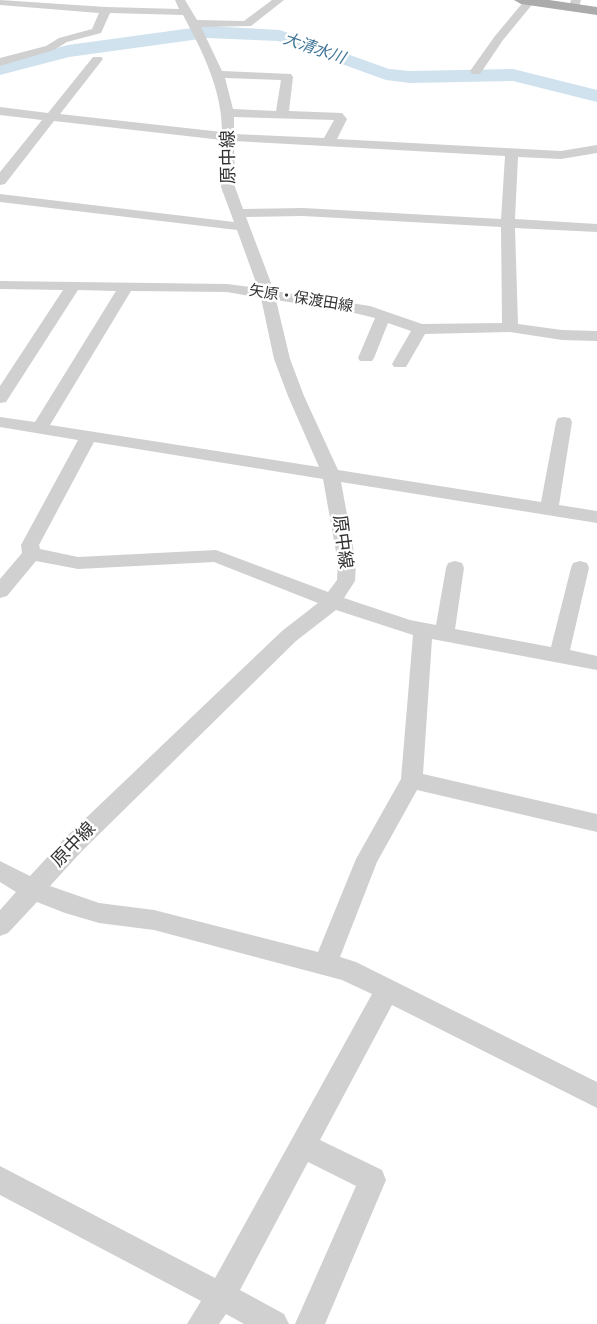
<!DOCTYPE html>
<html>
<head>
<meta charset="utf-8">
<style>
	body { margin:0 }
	canvas { display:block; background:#fff }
</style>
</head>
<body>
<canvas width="597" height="1324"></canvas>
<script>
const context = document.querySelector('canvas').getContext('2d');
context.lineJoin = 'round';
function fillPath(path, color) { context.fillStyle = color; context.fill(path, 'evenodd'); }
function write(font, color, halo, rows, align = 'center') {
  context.font = font + ' "Space Grotesk","Noto Sans JP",sans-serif'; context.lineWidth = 5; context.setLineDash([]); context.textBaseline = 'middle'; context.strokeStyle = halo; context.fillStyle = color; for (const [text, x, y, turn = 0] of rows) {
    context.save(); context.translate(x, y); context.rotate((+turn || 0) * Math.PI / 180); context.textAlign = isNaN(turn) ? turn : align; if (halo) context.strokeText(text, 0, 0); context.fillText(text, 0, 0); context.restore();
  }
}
fillPath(new Path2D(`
	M207,26L280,30L389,69L410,71L513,69L597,90V102L513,81L410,83L386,80L278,41L207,38L69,57L0,75V63L68,45Z`), '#cfe2ee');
fillPath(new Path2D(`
	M0,0L106,7L179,9L175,0H185L197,20L244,21L272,0H284L251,26L201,27L222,71L291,74L293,77L289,111L342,113L347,119L337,139L561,151L597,145V153L561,159L518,157L515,219L597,224V232L515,228L518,324L562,330L597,331V341L562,340L510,332L425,334L406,367H394L392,364L411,331L388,323L374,358L372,361H360L358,358L375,318L346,311L276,300L290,359L304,396L338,470L541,502L556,422L558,418L564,417L570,418L572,422L559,505L597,511V523L341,482L356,563L355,581L344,598L410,620L436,625L446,568L448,563L455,561L462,563L464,568L455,629L551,647L571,568L573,563L580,561L587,563L589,568L570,650L597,656V670L432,639L423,774L597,814V832L417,790L377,862L340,957L356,962L597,1082V1108L392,1005L320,1140L382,1170L386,1180L325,1324H295L356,1186L308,1162L240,1290L284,1314L289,1324H244L226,1314L219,1324H187L201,1301L0,1195V1166L215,1278L372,994L342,980L154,930L99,923L65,913L37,902L8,933L0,936V910L16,892L0,882V861L30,876L66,837L282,631L318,603L214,562L78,569L36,561L7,596L0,598V579L22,553L21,545L78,440L0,427V417L35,422L116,291L78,290L6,402L0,403V386L63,290L0,289V281L227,284L258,288L237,230L0,202V194L234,222L221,187L222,140L54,121L5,184L0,185V172L42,120L0,115V107L48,113L93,57H101L103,59L60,114L222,132C222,90 203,52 183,15L110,13L101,33L67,42L54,50L0,66V58L46,46L59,38L92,29L99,13L0,5ZM225,78L281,80L276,111L233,109ZM234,117L334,120L324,138L234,134ZM234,141L505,156L501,219L303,208L243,209L235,187ZM303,216L501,227L502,323L422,324L370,306L274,291L246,217ZM131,291L227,292L261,298L274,359L288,396L319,467L50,425ZM94,442L323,479L338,563L337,580L328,592L216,550L78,557L40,549L39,545ZM336,610L413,635L401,779L356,859L318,952L154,910L99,903L50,886L82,851L296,641Z
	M525,0L535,1L503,40L480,74H472L470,71L495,36Z
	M571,0H581L578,10H570L568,8Z`), '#d0d0d0');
fillPath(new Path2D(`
	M514,0H549L597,7V15L521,4Z`), '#ababab');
write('15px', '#333', '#fff', [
	["矢原・保渡田線",301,299,9]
]);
write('italic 16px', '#3f7597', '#fff', [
	["大清水川",314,49,19]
]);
write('18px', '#333', '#fff', [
	["原中線",229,157,-91],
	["原中線",342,542,83],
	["原中線",74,845,-46]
]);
</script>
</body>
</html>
